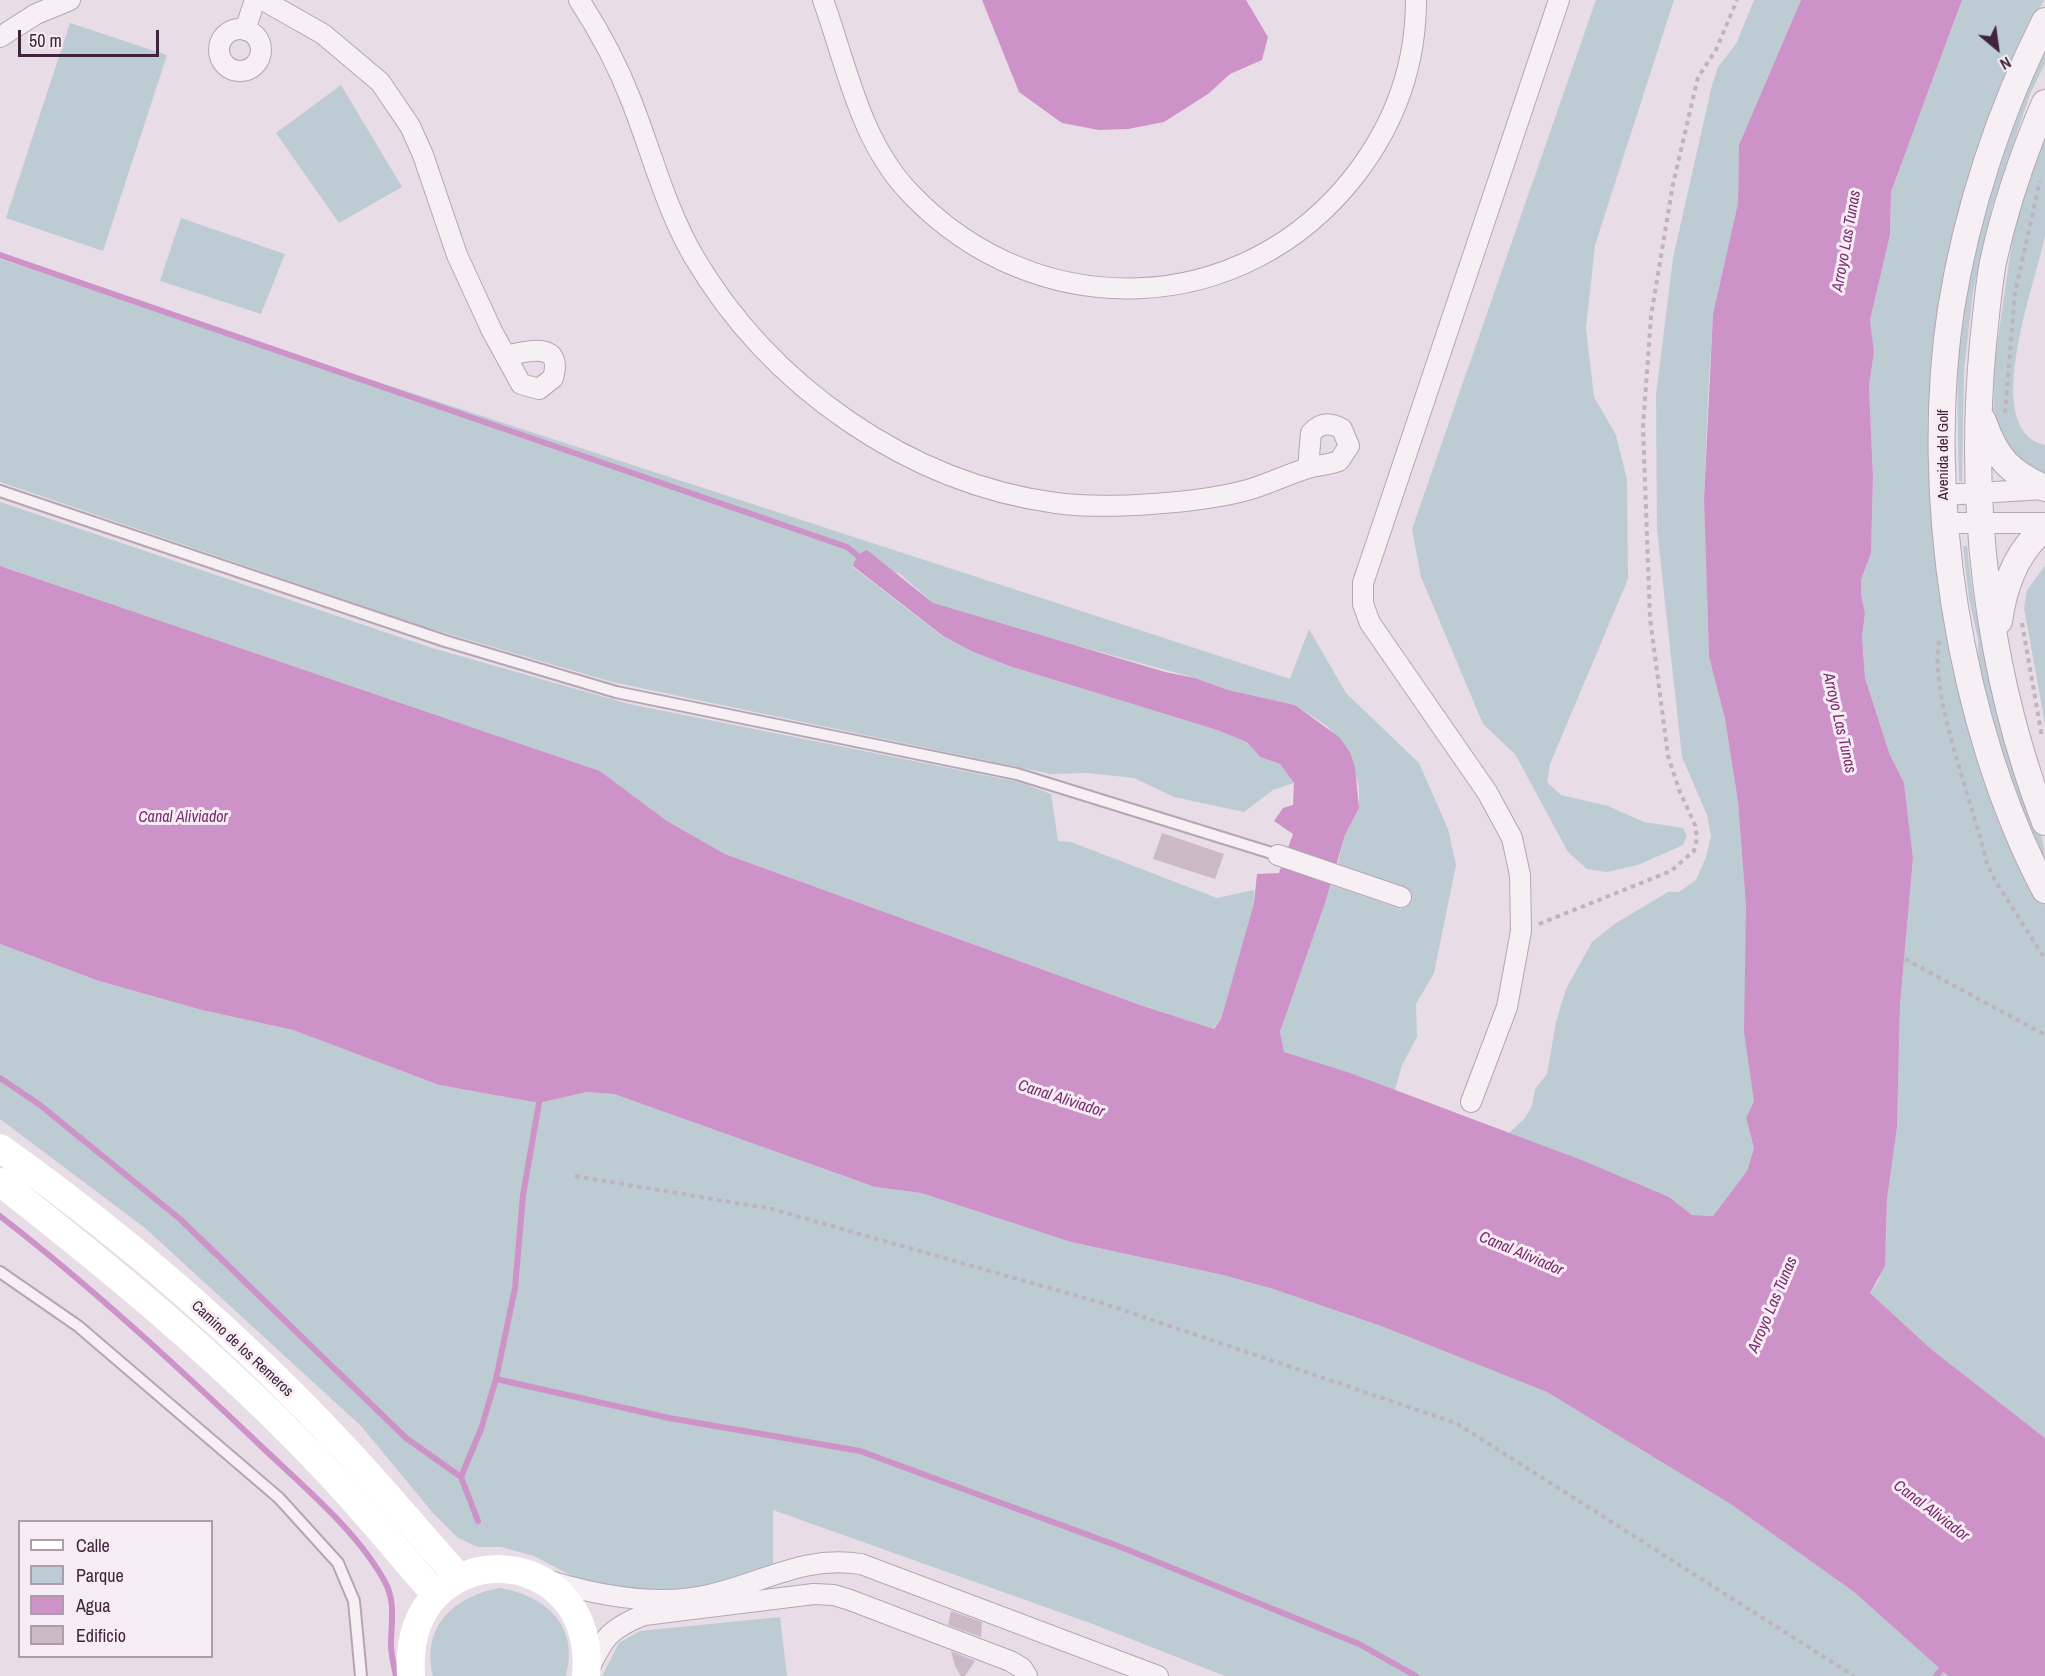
<!DOCTYPE html>
<html>
<head>
<meta charset="utf-8">
<style>
	body { margin:0 }
	#map { position:relative; width:2045px; height:1676px; overflow:hidden; background:#e8dce6; font-family:"Archivo Narrow",sans-serif }
	canvas { display:block }
	.legend { position:absolute; left:18px; top:1520px; width:195px; height:138px; box-sizing:border-box; background:#f6ecf4; border:2px solid #ad9caa; margin:0; padding:8px 10px; list-style:none; font-size:18px; color:#40243b }
	.legend li { display:flex; align-items:center; gap:12px; height:30px }
	.legend b { width:30px; border:2px solid #ad9caa }
	.north { position:absolute; left:1967px; top:18px; width:60px; height:60px; -webkit-text-stroke:4px #f6ecf4; paint-order:stroke; rotate:151deg; font-size:16px; font-weight:700; line-height:24px; text-align:center; color:#40243b }
	.north::after { content:''; display:block; margin:auto; width:21px; height:27px; background:#40243b; clip-path:polygon(50% 0,100% 100%,50% 72%,0 100%) }
	.scale { position:absolute; left:18px; top:30px; width:141px; height:27px; box-sizing:border-box; border:3px solid #40243b; border-top:0; padding-left:8px; font-size:18px; line-height:21px; white-space:nowrap; color:#40243b; -webkit-text-stroke:4px #f6ecf4; paint-order:stroke }
</style>
</head>
<body>
<div id="map">
<canvas width="2045" height="1676"></canvas>
<ul class="legend">
<li><b style="height:8px;background:#fff"></b>Calle</li>
<li><b style="height:16px;background:#bdccd3"></b>Parque</li>
<li><b style="height:16px;background:#cd93c8"></b>Agua</li>
<li><b style="height:16px;background:#ccb9c8"></b>Edificio</li>
</ul>
<div class="north">N</div>
<div class="scale">50 m</div>
</div>
<script>
const context = document.querySelector('canvas').getContext('2d');
context.lineJoin = 'round';
function fillPath(path, color) { context.fillStyle = color; context.fill(path, 'evenodd'); }
function stroke(path, color, width, dash) { context.strokeStyle = color; context.lineWidth = width; context.lineCap = dash ? 'butt' : 'round'; context.setLineDash(dash || []); context.stroke(path); }
function write(font, color, halo, rows, align = 'center') {
  context.font = font + ' "Archivo Narrow",sans-serif'; context.lineWidth = 6; context.setLineDash([]); context.textBaseline = 'middle'; context.strokeStyle = halo; context.fillStyle = color; for (const [text, x, y, turn = 0] of rows) {
    context.save(); context.translate(x, y); context.rotate((+turn || 0) * Math.PI / 180); context.textAlign = isNaN(turn) ? turn : align; if (halo) context.strokeText(text, 0, 0); context.fillText(text, 0, 0); context.restore();
  }
}
fillPath(new Path2D(`
	M1596,0H1674L1595,245L1586,328L1594,397L1616,435L1627,479L1628,579L1550,764L1547,782L1561,795L1608,806L1644,822L1683,828L1687,836L1683,845L1638,865L1607,872L1587,869L1568,852L1515,754L1483,724L1421,577L1412,529Z
	M1754,0H1801L1739,145L1738,203L1713,314L1708,398L1704,499L1709,657L1725,719L1738,802L1746,907L1754,1101L1746,1118L1754,1148L1747,1171L1713,1216L1692,1215L1669,1197L1509,1133L1525,1118L1532,1106L1535,1089L1547,1074L1556,1022L1566,989L1592,942L1616,923L1668,892H1679L1696,880L1706,857L1711,836L1707,815L1682,757L1657,529L1656,395L1673,258L1712,85L1718,67L1736,44Z
	M1962,0H2044L2020,45L1997,100L1932,462L2025,870L2045,905V1438L1931,1349L1870,1293L1879,1280L1886,1243L1887,1199L1897,1127L1900,1005L1913,858L1904,783L1890,755L1865,678L1862,637L1865,613L1861,594V580L1871,552L1873,477L1869,386L1874,352L1870,320L1890,235L1891,192Z
	M70,23L167,55L103,251L6,218Z
	M2045,38V64L2030,94L1992,208L1973,292L1964,371L1962,482L1959,481C1958,419 1955,356 1962,294C1972,206 2014,121 2045,38Z
	M341,85L402,187L339,223L276,133Z
	M2045,117C2045,144 2045,172 2045,199C2045,211 2045,224 2045,236C2037,279 1978,431 2045,445V477H2042L2001,444L1993,416L1995,359L2016,214Z
	M181,218L285,254L261,314L160,281Z
	M0,259L1290,679L1309,629L1346,693L1419,763L1448,829L1456,865L1434,973L1416,1004L1417,1037L1402,1065L1395,1090L1284,1052L1280,1032L1331,885L1401,909L1408,892L1337,866L1345,835L1359,808V788L1350,752L1327,726L1295,705L1228,690L1195,678L969,616L933,603L899,573L853,567L942,636L971,651L1009,666L1217,730L1248,742L1260,757L1280,764L1294,783L1273,790L1244,812L1174,797L1134,778L1088,773L1051,774L612,682L425,627L0,482Z
	M0,502L432,648L629,704L1019,782L1051,794L1058,841L1071,842L1217,898L1254,890V903L1221,1019L1213,1029L1143,1006L725,854L667,821L600,771L0,566Z
	M1963,546H1967C1974,615 1988,682 2009,748C2020,784 2045,824 2045,861L2023,815L1979,690L1978,639L1969,599Z
	M2045,566V724L2024,608L2027,590Z
	M0,944L99,981L202,1010L293,1030L439,1085L539,1103L587,1092L614,1094L875,1187L921,1193L1071,1242L1223,1275L1273,1289L1381,1326L1547,1392L1732,1505L1854,1592L1948,1676H1225L1090,1623L773,1510V1565L703,1587L658,1592L589,1585L534,1556L501,1547H478L458,1538L433,1513L361,1426L145,1228L0,1119Z
	M499,1588C545,1595 580,1626 566,1676H433C421,1626 454,1597 499,1588Z
	M780,1617L787,1676H602L619,1643L640,1631Z`), '#bdccd3');
fillPath(new Path2D(`
	M982,0H1246L1268,37L1262,60L1230,74L1208,94L1164,122L1128,129L1099,130L1062,123L1019,92Z
	M1801,0H1962L1891,192L1890,235L1870,320L1874,352L1869,386L1873,477L1871,553L1861,580V594L1865,613L1862,637L1865,678L1890,755L1904,783L1913,858L1900,1005L1897,1127L1887,1199L1885,1266L1870,1293L1931,1349L2045,1438V1676H1948L1854,1592L1732,1505L1547,1392L1381,1326L1273,1289L1223,1275L1071,1242L921,1193L875,1187L614,1094L587,1092L539,1103L439,1085L293,1030L202,1010L99,981L0,944V566L600,771L667,821L725,854L1143,1006L1214,1029L1221,1019L1254,903L1257,874L1279,873L1293,834L1274,821L1283,808L1293,805L1294,783L1280,764L1260,757L1247,742L1217,730L1009,666L971,651L943,636L853,566L857,555L867,550L933,603L1165,672L1195,678L1228,690L1295,705L1339,737L1350,752L1355,767L1359,808L1345,835L1326,900L1280,1032L1284,1052L1350,1073L1584,1161L1669,1197L1692,1215L1713,1216L1747,1171L1754,1148L1746,1118L1754,1101L1744,1032L1746,907L1738,802L1725,719L1709,657L1704,499L1713,314L1738,203L1739,145Z`), '#cd93c8');
stroke(new Path2D(`
	M0,255L847,547L857,555
	M0,1078L40,1105L180,1219L406,1438L461,1477L478,1521
	M0,1216C93,1288 178,1367 263,1448C304,1487 358,1532 385,1582C396,1602 391,1624 391,1645C391,1655 394,1666 396,1676
	M496,1379L669,1418L860,1451L1118,1546L1359,1644L1416,1676
	M461,1477L481,1429L496,1379L515,1288L523,1195L539,1103
	M1936,1676L1941,1670`), '#cd93c8', 6);
fillPath(new Path2D(`
	M1162,833L1224,854L1215,879L1153,859Z
	M951,1611L982,1622L981,1637L948,1625Z
	M951,1651L975,1661L965,1676H961L955,1666Z`), '#ccb9c8');
const service = new Path2D(`
	M0,491L445,641L616,692L1017,774L1278,855
	M0,1272L78,1326L279,1498L338,1563L354,1601L361,1676`);
const minor = new Path2D(`
	M263,0L323,34L380,82L410,126L423,155L457,255L492,331L521,384L539,389L553,378C564,340 526,351 506,356
	M579,0C600,32 617,64 631,100C652,153 665,207 694,257C770,386 908,483 1056,503C1106,510 1203,503 1251,489C1270,483 1289,474 1308,468C1318,465 1329,465 1339,461L1349,446L1342,429C1330,422 1320,423 1311,433L1308,468
	M823,0C847,66 860,142 911,194C1037,326 1244,320 1356,174C1395,123 1416,65 1416,0
	M219 50a21 21 0 1 1 42 0a21 21 0 1 1-42 0Z
	M245,30L255,0
	M0,37L36,14L70,0
	M1944,495L2045,489
	M1946,523H2045
	M1278,855L1401,897
	M1471,1102L1507,1007L1521,931L1520,875L1512,838L1487,792L1370,623L1363,604V583L1559,0
	M550,1581C600,1596 657,1607 709,1595C763,1583 803,1555 861,1564L1158,1676
	M587,1673C603,1639 608,1629 644,1615L814,1594L834,1595L850,1600L1010,1661L1022,1668L1027,1676`);
const tertiary = new Path2D(`
	M2045,21C2000,109 1967,210 1951,309C1923,493 1958,725 2045,890
	M2045,103C2023,154 2005,208 1993,262C1988,289 1986,317 1983,344C1968,504 1987,672 2045,822
	M1983,421C1996,458 2010,473 2045,488
	M1999,621C2004,586 2016,551 2045,528`);
stroke(service, '#b6a5b3', 14);
stroke(minor, '#b6a5b3', 22);
stroke(tertiary, '#b6a5b3', 28);
stroke(new Path2D(`
	M2005,413L2015,293L2040,181
	M2022,623L2042,737
	M1939,641C1929,695 1974,805 1987,864L1996,882L2045,959
	M1539,924L1671,871L1694,851L1697,838L1695,825L1680,792L1668,756L1650,618L1643,427L1651,316L1673,184L1698,77L1716,50L1737,0
	M1905,959L2045,1035
	M575,1176L772,1209L1102,1303L1456,1423L1854,1676`), '#bfb3bd', 4, [4.5, 4.5]);
stroke(service, '#f6f0f5', 10);
stroke(minor, '#f6f0f5', 20);
stroke(tertiary, '#f6f0f5', 26);
stroke(new Path2D(`
	M0,1148C125,1237 243,1339 348,1452C386,1493 422,1536 459,1578
	M0,1182C115,1272 228,1365 328,1472C365,1511 400,1554 436,1595
	M411,1676C401,1531 599,1536 586,1676`), '#fff', 28);
write('15px', '#40243b', '#f6ecf4', [
	["Avenida del Golf",1944,455,-90],
	["Camino de los Remeros",242,1349,43]
]);
write('italic 16px', '#792a6f', '#f6ecf4', [
	["Arroyo Las Tunas",1847,241,-80],
	["Arroyo Las Tunas",1839,723,77],
	["Canal Aliviador",183,818],
	["Canal Aliviador",1061,1099,18],
	["Canal Aliviador",1521,1254,23],
	["Arroyo Las Tunas",1773,1305,-67],
	["Canal Aliviador",1931,1511,37]
]);
</script>
</body>
</html>
